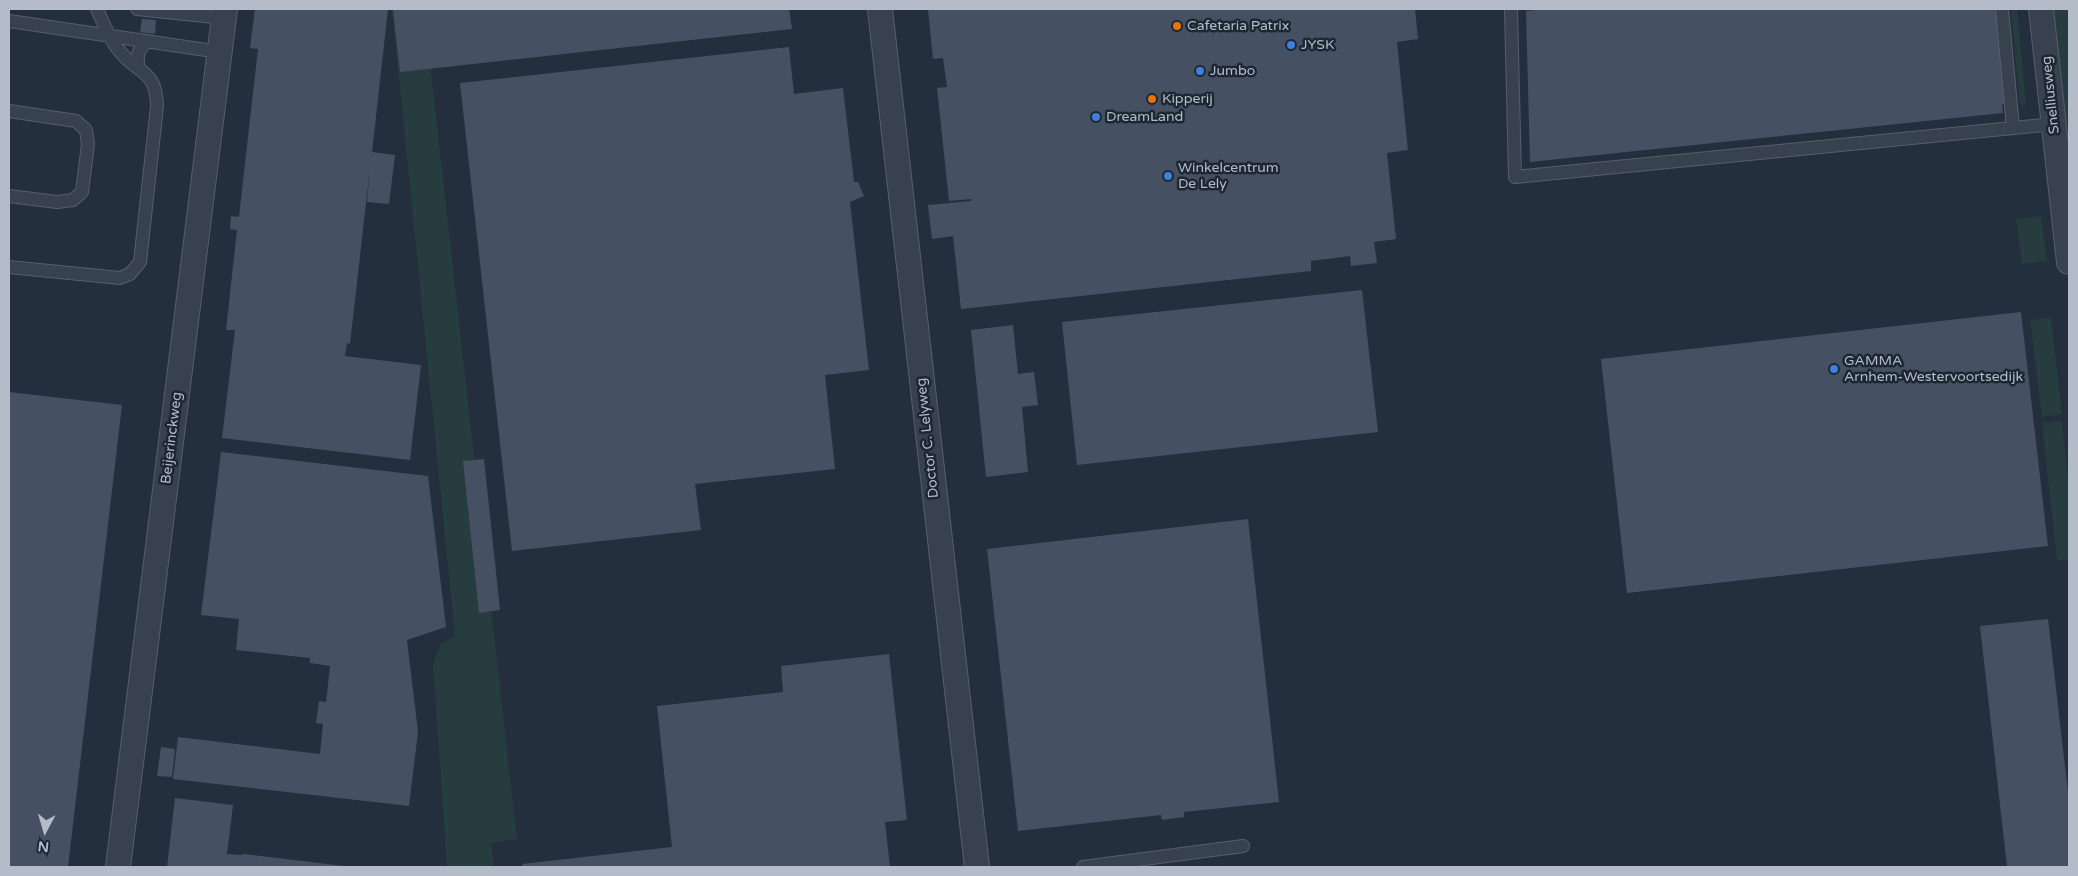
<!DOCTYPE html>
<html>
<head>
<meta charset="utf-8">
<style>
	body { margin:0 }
	#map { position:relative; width:2078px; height:876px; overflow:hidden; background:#242f3e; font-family:"Varela Round",sans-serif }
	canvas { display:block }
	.frame { position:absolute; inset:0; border:10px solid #b4bcc9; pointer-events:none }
	.north { position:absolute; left:20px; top:806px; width:50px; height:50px; -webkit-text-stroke:4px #1d2633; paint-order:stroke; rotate:186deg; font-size:14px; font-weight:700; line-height:20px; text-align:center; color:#b4bcc9 }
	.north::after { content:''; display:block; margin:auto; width:18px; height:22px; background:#b4bcc9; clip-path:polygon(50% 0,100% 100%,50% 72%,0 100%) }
</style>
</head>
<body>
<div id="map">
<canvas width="2078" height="876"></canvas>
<div class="frame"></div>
<div class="north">N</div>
</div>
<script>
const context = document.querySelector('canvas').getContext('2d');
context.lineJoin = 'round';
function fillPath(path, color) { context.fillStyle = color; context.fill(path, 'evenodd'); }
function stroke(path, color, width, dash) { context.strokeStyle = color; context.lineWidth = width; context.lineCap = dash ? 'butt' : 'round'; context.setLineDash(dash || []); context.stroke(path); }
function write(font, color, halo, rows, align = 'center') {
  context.font = font + ' "Varela Round",sans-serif'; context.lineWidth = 5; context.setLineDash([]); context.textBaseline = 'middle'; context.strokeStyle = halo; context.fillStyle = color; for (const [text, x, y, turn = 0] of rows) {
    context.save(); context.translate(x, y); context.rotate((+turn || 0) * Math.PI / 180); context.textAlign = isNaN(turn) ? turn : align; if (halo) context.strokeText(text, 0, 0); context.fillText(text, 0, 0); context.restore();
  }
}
fillPath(new Path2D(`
	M392,9H424L517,839L491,843L494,867H447L433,664L441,644L455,637Z
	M2011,9H2017L2026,105H2020Z
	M2052,9H2069V154L2067,152Z
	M2041,216L2047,261L2022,264L2016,219Z
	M2051,318L2062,414L2042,417L2030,320Z
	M2062,421L2069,488V559L2057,561L2042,423Z`), '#263c3f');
fillPath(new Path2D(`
	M255,9H388L372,152L395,155L389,204L367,202L370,168L350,344L347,343L345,356L421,365L410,460L222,438L235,330H226L237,230L230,229L231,216L239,217L245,163L258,49L250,48Z
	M393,9H789L792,29L400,72Z
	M928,9H1415L1418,39L1397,42L1408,150L1387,153L1396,239L1374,242L1377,263L1351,266L1350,256L1311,261V271L961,309L953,236L932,239L928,205L971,201V199L949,201L937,88L947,87L943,58L933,59Z
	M1545,9H1997L2007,103L2002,104L2003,113L1530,162L1526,11Z
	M142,19L156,20L155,34L140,32Z
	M789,47L794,94L843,88L854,182H858L864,196L850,202L869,370L825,375L835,469L695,484L701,530L512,551L460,83Z
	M1362,290L1378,432L1077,465L1062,322Z
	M2021,312L2048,546L1627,593L1601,359Z
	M1013,325L1018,374L1034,372L1038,405L1022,407L1028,472L986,477L971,330Z
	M9,392L122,405L68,867H9Z
	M221,452L428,476L446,627L407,640L418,732L409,806L173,779L178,737L320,754L323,724L316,723L319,701L326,702L330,666L310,663V658L236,650L239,619L201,615Z
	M484,459L500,610L479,613L463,461Z
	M1248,519L1279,802L1184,812V817L1162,820L1161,815L1018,831L987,549Z
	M2048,619L2069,801V867H2007L1980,626Z
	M889,654L907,820L885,822L890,867H523L522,864L672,847L657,706L783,692L781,666Z
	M161,747L175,749L172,777L157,776Z
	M175,798L233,805L227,854L241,855L244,854L352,867H167Z`), '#455162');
const service = new Path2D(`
	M137,9L224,18
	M1511,9L1515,177L2054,124
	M2002,9L2013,128
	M9,21L220,52
	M139,68C136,56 138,49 148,41
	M9,111L76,121L86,130L88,144L82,192L73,200L57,202L9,196
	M9,267L120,278L130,274L140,262L157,106C156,71 141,75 122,54C110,41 104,24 97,9
	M1083,867L1243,846`);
const minor = new Path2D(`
	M880,9L977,867
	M2041,9L2069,262
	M118,867L225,9`);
stroke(service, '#565f6c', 14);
stroke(minor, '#565f6c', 26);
stroke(service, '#38414e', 12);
stroke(minor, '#38414e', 24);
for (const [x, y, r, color] of [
	[1177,26,5,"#e8710a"],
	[1291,45,5,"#3f7fe0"],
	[1200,71,5,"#3f7fe0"],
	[1152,99,5,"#e8710a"],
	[1096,117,5,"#3f7fe0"],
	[1168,176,5,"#3f7fe0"],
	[1834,369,5,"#3f7fe0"]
]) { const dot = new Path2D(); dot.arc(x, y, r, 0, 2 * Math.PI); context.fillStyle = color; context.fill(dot); stroke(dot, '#1d2633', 2); }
write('14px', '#b4bcc9', '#1d2633', [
	["Cafetaria Patrix",1187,26],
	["JYSK",1301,45],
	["Jumbo",1210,71],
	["Kipperij",1162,99],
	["DreamLand",1106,117],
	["Winkelcentrum",1178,168],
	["De Lely",1178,184],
	["GAMMA",1844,361],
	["Arnhem-Westervoortsedijk",1844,377]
], 'left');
write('14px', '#b4bcc9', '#1d2633', [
	["Snelliusweg",2051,95,-96],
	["Beijerinckweg",172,438,-83],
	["Doctor C. Lelyweg",928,438,-96]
]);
</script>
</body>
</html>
